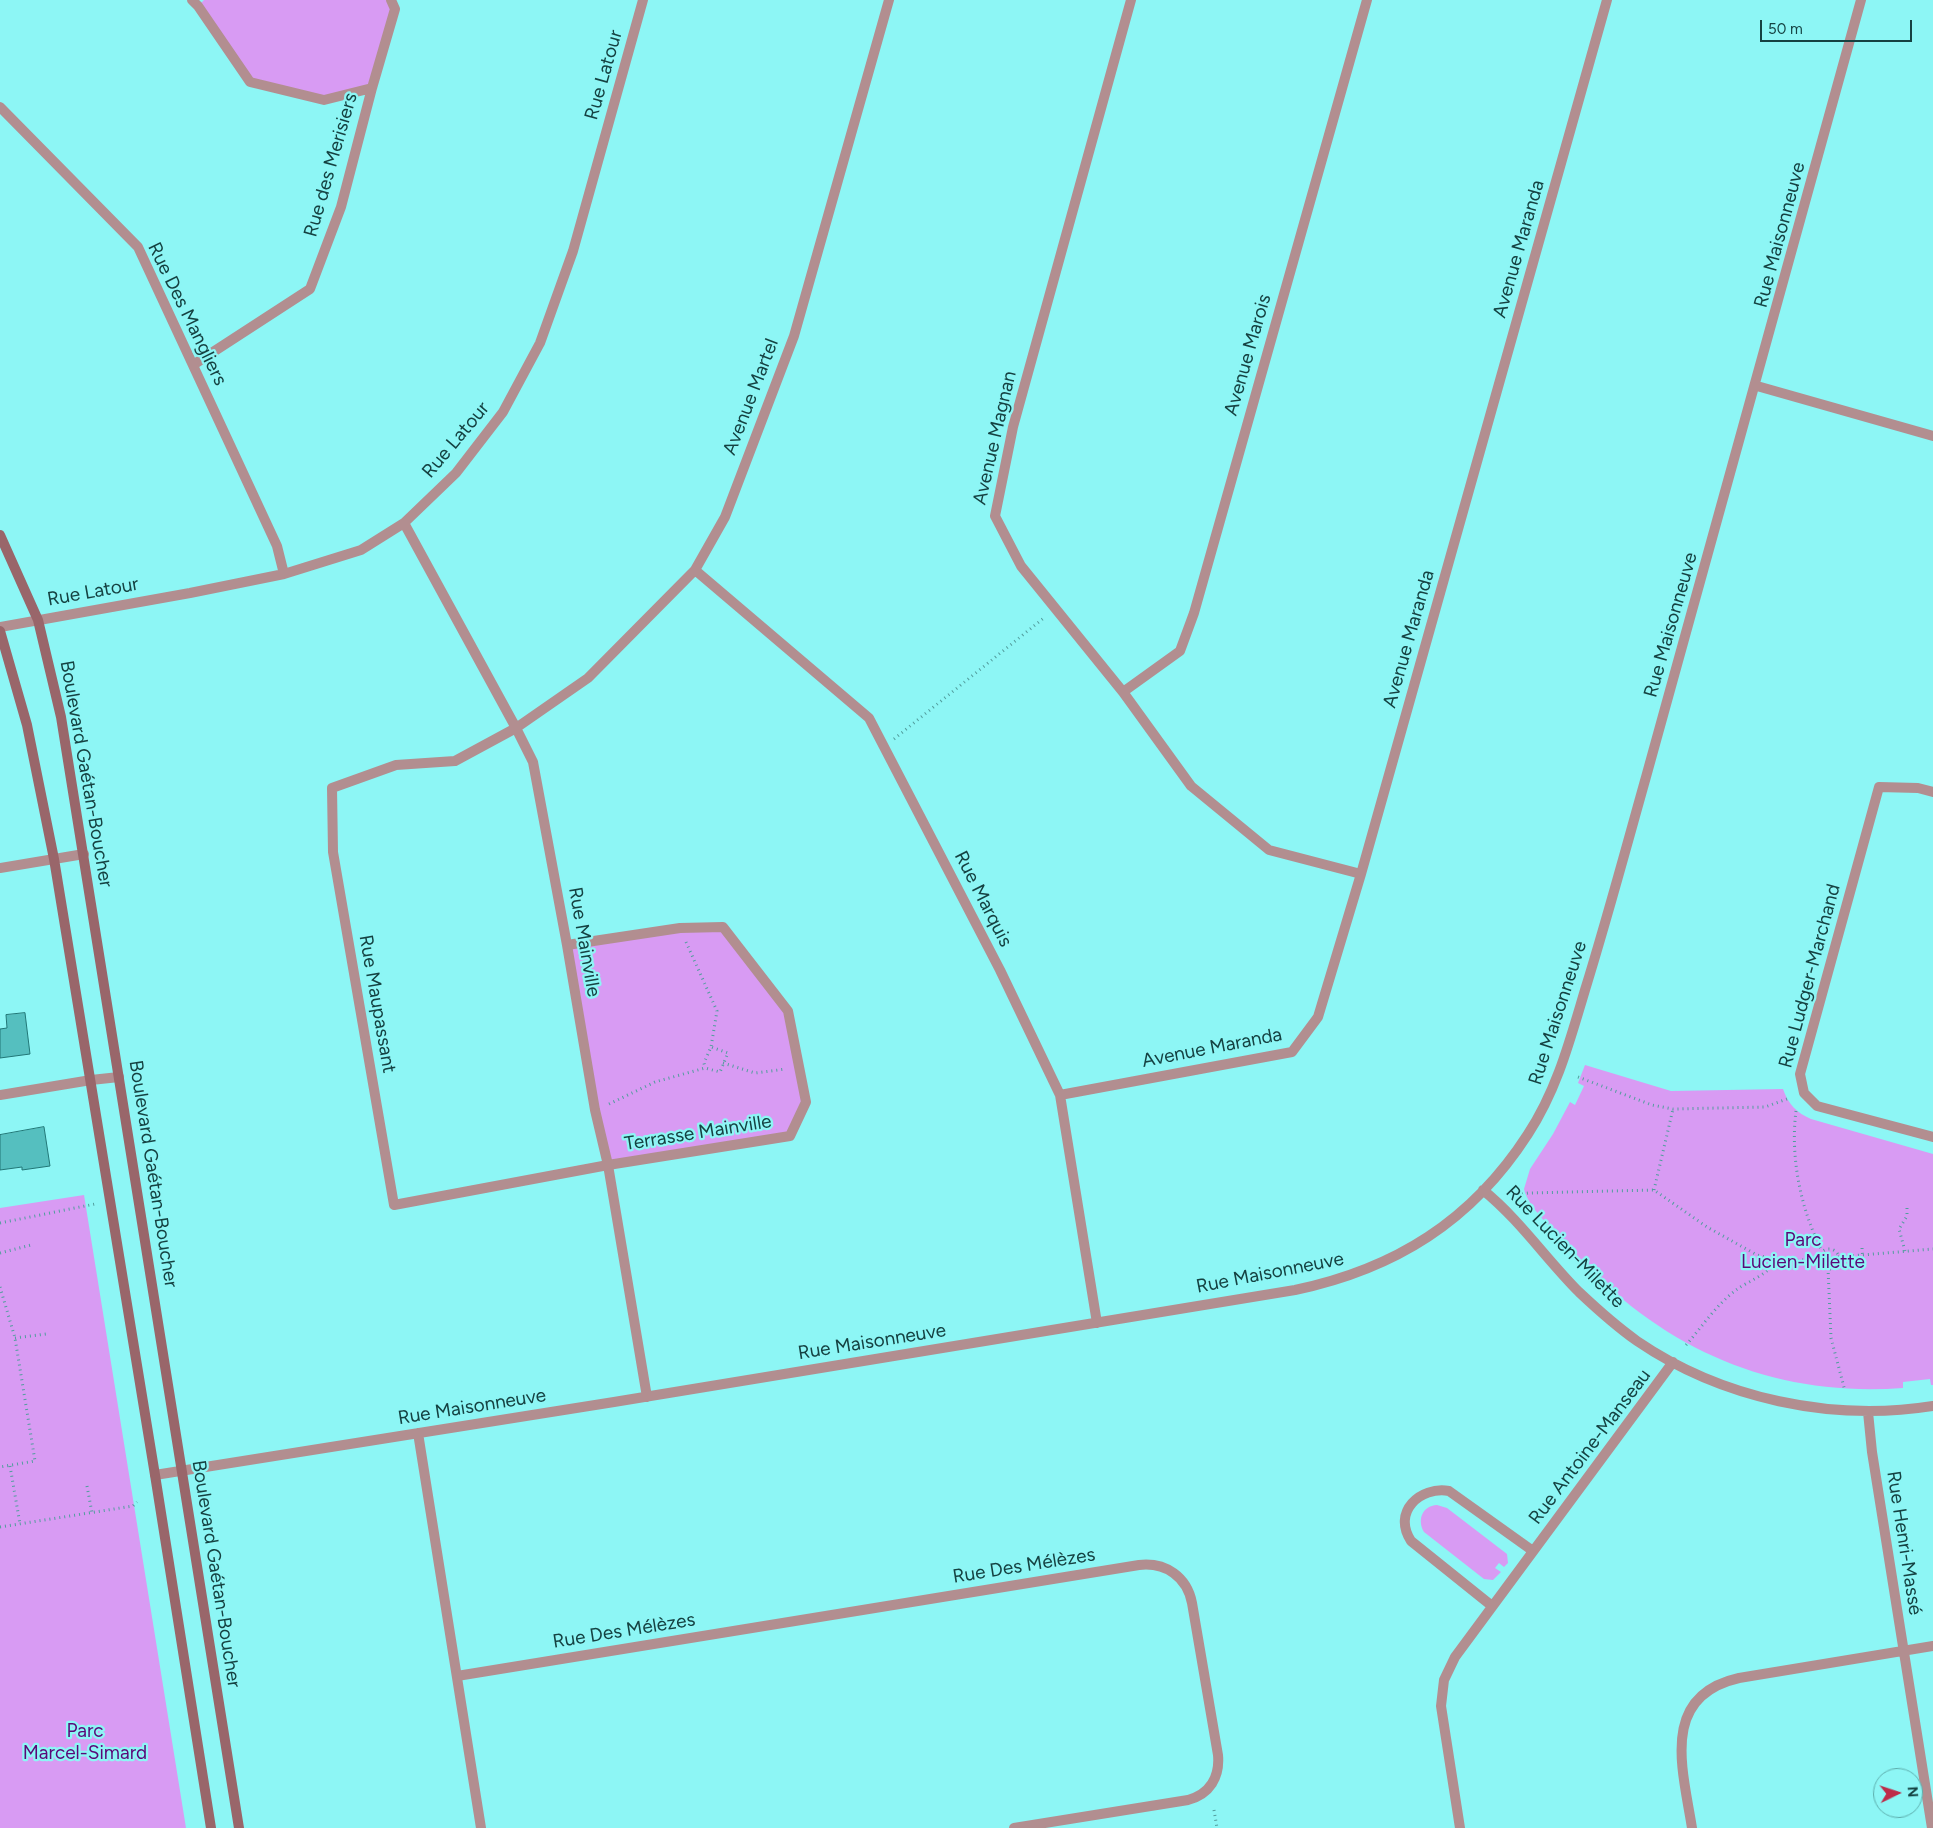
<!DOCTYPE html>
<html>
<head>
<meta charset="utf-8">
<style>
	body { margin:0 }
	#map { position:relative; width:1933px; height:1828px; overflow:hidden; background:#8df6f5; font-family:Figtree,sans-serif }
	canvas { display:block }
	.north { position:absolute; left:1873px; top:1768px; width:50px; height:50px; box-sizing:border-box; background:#8df6f5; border:1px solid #5daead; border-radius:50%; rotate:86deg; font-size:14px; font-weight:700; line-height:20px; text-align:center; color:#154242 }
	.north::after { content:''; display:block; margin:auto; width:18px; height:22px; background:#bd2c49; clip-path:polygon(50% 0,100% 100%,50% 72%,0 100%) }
	.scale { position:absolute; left:1760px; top:20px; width:152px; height:22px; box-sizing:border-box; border:2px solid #154242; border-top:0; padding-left:6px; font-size:15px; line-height:18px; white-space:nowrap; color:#154242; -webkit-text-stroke:4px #8df6f5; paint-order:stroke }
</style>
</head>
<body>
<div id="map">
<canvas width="1933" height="1828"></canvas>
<div class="north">N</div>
<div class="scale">50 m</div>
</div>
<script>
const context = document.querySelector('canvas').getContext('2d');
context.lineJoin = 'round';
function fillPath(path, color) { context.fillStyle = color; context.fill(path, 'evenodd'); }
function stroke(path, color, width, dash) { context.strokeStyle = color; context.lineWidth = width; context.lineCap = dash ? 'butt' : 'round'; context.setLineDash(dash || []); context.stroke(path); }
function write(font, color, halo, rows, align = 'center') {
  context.font = font + ' Figtree,sans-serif'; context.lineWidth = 4.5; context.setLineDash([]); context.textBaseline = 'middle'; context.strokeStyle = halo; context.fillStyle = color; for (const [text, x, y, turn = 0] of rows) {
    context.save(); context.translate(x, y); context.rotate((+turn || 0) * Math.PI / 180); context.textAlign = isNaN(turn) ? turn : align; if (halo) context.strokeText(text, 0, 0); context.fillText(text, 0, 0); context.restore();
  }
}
fillPath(new Path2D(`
	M204,0H391L395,9L372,88L324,100L250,82L198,6Z
	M723,927L788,1011L806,1102L790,1136L608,1165L567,945Z
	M1585,1065L1671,1091L1783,1089C1788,1104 1797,1113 1811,1119L1933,1154V1385H1931L1930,1379L1903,1382V1388C1768,1398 1656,1346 1567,1245C1554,1231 1528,1207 1524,1189L1530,1169L1553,1134L1570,1102L1575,1105L1584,1086L1578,1083Z
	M84,1195L186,1828H0V1208Z
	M1437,1505L1447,1508L1507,1554L1508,1563L1504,1567L1499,1563L1495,1568L1501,1572L1493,1580L1484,1579L1424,1532C1417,1520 1422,1506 1437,1505Z`), '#d89bf3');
const building = new Path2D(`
	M25,1013L30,1054L0,1058V1029L7,1028L6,1015Z
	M44,1127L50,1166L22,1170V1167L0,1170V1135Z`);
fillPath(building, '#55bfbf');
stroke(building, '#277', 1);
stroke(new Path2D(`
	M894,739L1045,617
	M686,942L717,1011L711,1047L704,1063L705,1068
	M723,1063L755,1073L786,1069
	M1578,1077L1652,1105L1673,1109L1765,1107L1787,1099
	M609,1104L655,1082L705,1068L720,1072L728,1053L711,1047
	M1796,1111C1790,1158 1801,1210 1822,1251
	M1654,1190L1673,1109
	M1522,1194L1528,1193L1654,1190L1707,1227L1757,1255L1782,1261L1819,1259
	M0,1223L95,1204
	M1862,1248L1863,1261
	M1819 1259a10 10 0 1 1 20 0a10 10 0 1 1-20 0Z
	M1905,1251L1899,1229L1907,1216V1204
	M0,1253L31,1245
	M1838,1257L1933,1249
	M1828,1268L1831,1338L1845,1391
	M0,1287L15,1338L35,1461L0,1467
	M15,1338L46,1334
	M1686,1345C1702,1327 1716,1305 1736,1290C1748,1281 1770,1274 1776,1260
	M10,1466L20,1524
	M87,1486L92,1513
	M0,1527L133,1506L137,1502
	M1214,1810L1217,1828`), '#529d9d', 3, [1, 4]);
stroke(new Path2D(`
	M192,0L198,6L250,82L324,100L372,88L395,9L391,0
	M1131,0L1013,427L995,516L1021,566L1123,692L1191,786L1269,850L1361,874
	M0,107L138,247L277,546L284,574
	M193,365L310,289L341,207L372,88
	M1757,386L1933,436
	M404,523L516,728L533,762L567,945L595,1110L608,1165L647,1397
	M695,570L869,718L1000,970L1060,1095L1097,1323
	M0,627L190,593L284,574L361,550L404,523L456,473L503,412L540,343L573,251L643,0
	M1123,692L1180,651L1194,613L1367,0
	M1933,792L1918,788L1879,787L1800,1074L1804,1093L1817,1106L1933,1137
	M0,868L84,854
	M567,945L680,928L723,927L788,1011L806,1102L790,1136L608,1165L394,1205L333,852L332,788L396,765L455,761L516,728L588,678L695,570L725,517L794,336L889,0
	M0,1095L91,1080L119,1077
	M1060,1095L1292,1052L1318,1017L1361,874L1607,0
	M1483,1190C1520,1220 1546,1259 1579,1292C1597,1309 1616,1326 1637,1341C1722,1399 1832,1422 1933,1406
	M1868,1412L1872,1452L1932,1828
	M418,1433L481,1828
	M155,1475L614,1402L1295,1290C1395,1269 1472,1221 1528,1134C1557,1090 1570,1040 1585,990C1607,919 1626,848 1646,777C1719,518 1791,259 1861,0
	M1492,1606L1411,1541C1392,1512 1420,1486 1449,1491L1533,1551
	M457,1676L1139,1565C1166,1562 1187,1577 1192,1603L1218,1755C1220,1777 1210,1794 1188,1800L1014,1828
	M1460,1828L1441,1706L1444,1680L1455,1657L1673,1362
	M1692,1828C1683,1770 1659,1696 1739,1678L1933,1646`), '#b28e90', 10);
stroke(new Path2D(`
	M0,535L38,620L61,717L239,1828
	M0,631L27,725L54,859L155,1475L211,1828`), '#99666a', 10);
write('19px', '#154242', '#8df6f5', [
	["Rue Latour",604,75,-74],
	["Rue des Merisiers",331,165,-74],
	["Rue Maisonneuve",1780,235,-75],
	["Avenue Maranda",1519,249,-74],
	["Rue Des Mangliers",187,314,64],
	["Avenue Marois",1248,355,-74],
	["Avenue Martel",751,397,-69],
	["Avenue Magnan",995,438,-77],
	["Rue Latour",456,440,-50],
	["Rue Latour",93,592,-10],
	["Rue Maisonneuve",1671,625,-74],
	["Avenue Maranda",1409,639,-74],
	["Boulevard Gaétan-Boucher",86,774,80],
	["Rue Marquis",983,899,63],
	["Rue Mainville",584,942,80],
	["Rue Ludger-Marchand",1810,976,-75],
	["Rue Maupassant",377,1004,80],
	["Rue Maisonneuve",1558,1013,-72],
	["Avenue Maranda",1212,1048,-11],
	["Terrasse Mainville",698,1133,-9],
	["Boulevard Gaétan-Boucher",153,1174,81],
	["Rue Lucien-Milette",1565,1247,46],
	["Rue Maisonneuve",1270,1273,-11],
	["Rue Maisonneuve",872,1342,-9],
	["Rue Maisonneuve",472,1407,-9],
	["Rue Antoine-Manseau",1590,1447,-53],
	["Rue Henri-Massé",1904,1543,81],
	["Rue Des Mélèzes",1024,1566,-9],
	["Boulevard Gaétan-Boucher",216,1574,81],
	["Rue Des Mélèzes",624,1631,-9]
]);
write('19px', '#5b0777', '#8df6f5', [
	["Parc",1803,1240],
	["Lucien-Milette",1803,1262],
	["Parc",85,1731],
	["Marcel-Simard",85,1753]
]);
</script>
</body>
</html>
